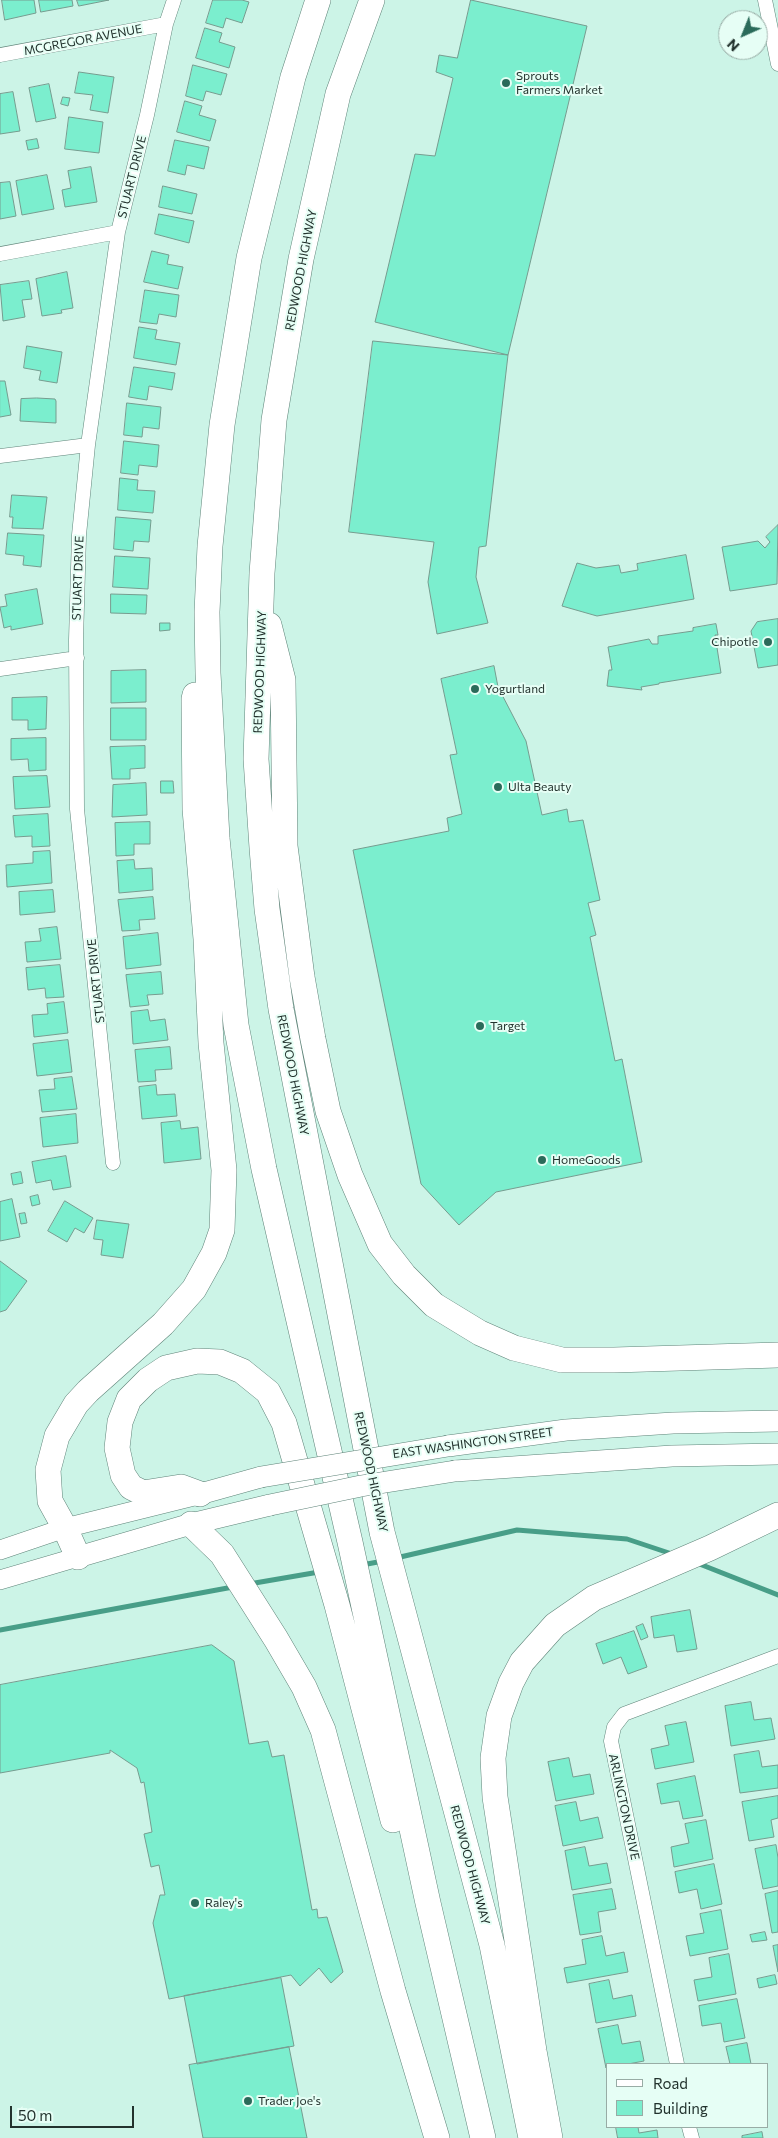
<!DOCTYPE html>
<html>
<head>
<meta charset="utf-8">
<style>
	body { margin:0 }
	#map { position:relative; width:778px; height:2138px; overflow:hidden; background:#ccf4e7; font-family:Commissioner,sans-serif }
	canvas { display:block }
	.legend { position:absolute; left:606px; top:2063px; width:162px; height:65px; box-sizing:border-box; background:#e6fef5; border:1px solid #98aca5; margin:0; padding:6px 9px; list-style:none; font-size:15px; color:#22322d }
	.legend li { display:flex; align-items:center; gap:10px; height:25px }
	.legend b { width:25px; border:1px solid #98aca5 }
	.north { position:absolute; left:718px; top:10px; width:50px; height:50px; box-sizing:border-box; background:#e6fef5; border:1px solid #98aca5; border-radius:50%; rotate:224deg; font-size:14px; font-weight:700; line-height:20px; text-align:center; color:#22322d }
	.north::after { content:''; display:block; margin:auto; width:18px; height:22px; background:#2a6b5a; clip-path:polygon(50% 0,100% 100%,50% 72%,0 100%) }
	.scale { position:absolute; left:10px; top:2106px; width:124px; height:22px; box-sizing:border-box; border:2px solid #22322d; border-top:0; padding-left:6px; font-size:15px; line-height:18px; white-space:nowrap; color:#22322d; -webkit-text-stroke:4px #e6fef5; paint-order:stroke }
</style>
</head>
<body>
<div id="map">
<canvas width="778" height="2138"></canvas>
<ul class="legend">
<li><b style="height:6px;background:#fff"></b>Road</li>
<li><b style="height:14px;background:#7beece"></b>Building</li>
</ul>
<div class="north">N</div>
<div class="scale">50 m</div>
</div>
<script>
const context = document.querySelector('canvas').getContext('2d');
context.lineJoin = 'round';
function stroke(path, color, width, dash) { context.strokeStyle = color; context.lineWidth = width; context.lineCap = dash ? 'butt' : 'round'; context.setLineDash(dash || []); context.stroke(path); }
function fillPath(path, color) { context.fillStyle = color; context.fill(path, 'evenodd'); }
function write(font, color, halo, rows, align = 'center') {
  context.font = font + ' Commissioner,sans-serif'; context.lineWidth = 4; context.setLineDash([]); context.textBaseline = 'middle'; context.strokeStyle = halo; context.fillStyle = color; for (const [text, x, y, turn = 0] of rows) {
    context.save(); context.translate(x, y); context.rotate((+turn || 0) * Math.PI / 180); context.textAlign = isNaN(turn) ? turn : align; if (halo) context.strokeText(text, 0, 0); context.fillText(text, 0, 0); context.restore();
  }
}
stroke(new Path2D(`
	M396,1558L517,1530L627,1539L672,1554
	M697,1563L778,1595
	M362,1565L383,1561
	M249,1584L319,1572
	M0,1630L233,1587`), '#489e88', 5);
const building = new Path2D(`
	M2,0H34L36,13L5,20Z
	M39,0H72L73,6L41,12Z
	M77,0H109L79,6Z
	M213,0H242L249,2L242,23L226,18L223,28L206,23Z
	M471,0L587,26L508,355L375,322L415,154L435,156L453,78L436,72L439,55L457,58Z
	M205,28L222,33L219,42L235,47L229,68L196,58Z
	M193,65L227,74L221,95L206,91L203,101L186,96Z
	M79,72L114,77L108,113L90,110L93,95L75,93Z
	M49,84L56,118L36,122L29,88Z
	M13,92L20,131L0,134V94Z
	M63,97L70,98L68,106L61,104Z
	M185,101L202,106L199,115L216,120L210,141L177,132Z
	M69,117L103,122L99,153L65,149Z
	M37,139L39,148L28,150L26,141Z
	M175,140L209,147L204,169L187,165L185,175L168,171Z
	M91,167L97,202L65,207L62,190L71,188L68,171Z
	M47,175L54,209L22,215L16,181Z
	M10,182L16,216L0,219V183Z
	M163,186L197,194L192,214L159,207Z
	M159,214L194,221L189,243L155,234Z
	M152,251L169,255L167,264L183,267L178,289L144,282Z
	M67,272L73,308L61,310L62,313L42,316L36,279Z
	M29,281L32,299L22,300L25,317L3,321L0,285Z
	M145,290L179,295L176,317L159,314L157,324L140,322Z
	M139,327L157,330L155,339L180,343L176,365L134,358Z
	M373,341L508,355L486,546L479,547L476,577L488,623L437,634L428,582L434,542L349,532Z
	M27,346L62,352L57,383L39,380L41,371L24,368Z
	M134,367L175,373L172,390L149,386L147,400L129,397Z
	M0,381H5L11,415L0,417Z
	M37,398L55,399L56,401V423L20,421L21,399Z
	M127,403L161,407L159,429L143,427L142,437L124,435Z
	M124,441L159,445L157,467L139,465L138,475L121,473Z
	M120,478L138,480L137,490L155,491L153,513L118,510Z
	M12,495L47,497L43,529L12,528L13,517H10Z
	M116,517L151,520L149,542L134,541L133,551L114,549Z
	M778,525L777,584L730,591L722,547L758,541L765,548L770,542L766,537Z
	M8,533L44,535L41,567L23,565L24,556L6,554Z
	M686,555L694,599L597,616L562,606L577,563L596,568L619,565L621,573L638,570L637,564Z
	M115,556L150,558L148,589L113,587Z
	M37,589L43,624L11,630V626L4,628L0,607L7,606L5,595Z
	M111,594L147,595L146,614L111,613Z
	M778,619V665L758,668L751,631L757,622Z
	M160,623H170V630L160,631Z
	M716,624L718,635H715L721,673L659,683V684L641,687L642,690L607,686L609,670H612L608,647L649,639L652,644H658V636L693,631V628Z
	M494,666L498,687L526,741L542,815L567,809L569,822L583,820L600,900L588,903L596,935L590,937L615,1061L622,1059L642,1162L496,1192L459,1225L421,1184L353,850L449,831L447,818L462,814L450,755L457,754L441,679Z
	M146,670V702L111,703V671Z
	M47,697L46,729L28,730V720H12V698Z
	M111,708H146V740H111Z
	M46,738V770L29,771L28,759L11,760V739Z
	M145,746V768L130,769V779H112L110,747Z
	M47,776L50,807L15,809L13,777Z
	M161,781H173L174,793H161Z
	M146,783L147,815L112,817L113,785Z
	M48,814L50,846L32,847V836L15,837L13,816Z
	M150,822V844H134V855L116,856L115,823Z
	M50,851L52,883L7,887L6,865L33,863V852Z
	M134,860L135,869L152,868L153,890L119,893L117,861Z
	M53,890L55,912L20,915L19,892Z
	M153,897L155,919L139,920L140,930L122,931L118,900Z
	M57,927L61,959L27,962L25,942L41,941L39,929Z
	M158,933L161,965L126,969L123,937Z
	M60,965L64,997L46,998L45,988L28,990L26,968Z
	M161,972L163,994L147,995L149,1005L130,1007L126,975Z
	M64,1002L68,1033L34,1037L32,1015L48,1014L47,1004Z
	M148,1010L150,1021L165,1019L168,1040L133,1044L131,1012Z
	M68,1040L72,1072L37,1076L33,1044Z
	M170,1047L172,1069L155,1070L156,1081L138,1082L135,1050Z
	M72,1077L77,1109L42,1112L39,1090L55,1089L54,1079Z
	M156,1085L157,1095L175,1094L177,1116L142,1119L139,1087Z
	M76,1114L78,1143L43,1147L40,1118Z
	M180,1121L181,1129L198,1127L201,1159L164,1163L161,1123Z
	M66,1156L71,1187L53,1190L51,1180L36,1183L32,1162Z
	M21,1172L23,1183L13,1185L11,1174Z
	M38,1195L40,1204L32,1206L30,1197Z
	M12,1199L20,1237L0,1241V1202Z
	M65,1201L93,1218L84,1233L75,1228L67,1242L48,1231Z
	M25,1213L27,1223L21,1224L19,1214Z
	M97,1220L129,1224L123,1258L101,1255L103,1240L94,1239Z
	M0,1261L27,1281L6,1310L0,1312Z
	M690,1610L697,1649L677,1652L674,1635L654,1638L651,1617Z
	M643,1624L648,1637L641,1640L636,1627Z
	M634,1631L647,1667L628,1674L621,1657L603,1664L596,1644Z
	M212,1645L234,1661L249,1744L268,1741L272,1757L284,1755L312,1910L317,1909L318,1918L327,1917L343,1972L331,1983L319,1968L300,1986L291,1975L169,1999L153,1923L160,1895H165L159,1865L151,1867L144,1834L152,1832L144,1782L141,1783L137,1768L110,1750V1753L0,1773V1685Z
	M751,1702L754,1720L771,1718L775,1739L731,1746L725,1706Z
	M686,1722L694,1762L655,1769L651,1749L669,1745L665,1726Z
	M759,1751L762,1767L778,1765V1788L740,1793L734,1755Z
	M569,1758L573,1777L590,1774L594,1794L556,1801L548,1762Z
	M695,1776L703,1816L683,1819L679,1801L661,1804L657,1784Z
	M778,1796V1818L771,1820L774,1837L749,1841L742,1802Z
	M576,1802L580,1821L598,1817L603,1838L563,1846L555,1806Z
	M706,1820L713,1859L674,1867L671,1847L689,1843L685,1824Z
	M776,1845L778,1858V1886L763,1889L755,1849Z
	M585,1847L589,1866L607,1863L611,1883L572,1890L565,1851Z
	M714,1864L722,1904L701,1909L697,1889L679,1893L675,1872Z
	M612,1889L616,1909L598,1912L601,1932L580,1935L573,1895Z
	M778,1891V1932L772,1933L765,1894Z
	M721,1910L728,1949L690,1956L686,1936L704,1933L700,1914Z
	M765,1932L767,1940L752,1942L750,1935Z
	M602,1936L606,1956L624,1952L628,1972L567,1983L564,1968L586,1964L582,1940Z
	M778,1945V1972L773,1946Z
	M729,1954L736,1994L698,2001L694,1980L712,1977L709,1958Z
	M775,1975L777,1984L759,1988L757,1979Z
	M281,1978L294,2046L197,2064L184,1996Z
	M609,1980L613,1999L632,1995L636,2016L596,2023L589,1984Z
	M737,1999L745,2038L724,2042L721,2023L702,2026L699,2006Z
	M618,2025L622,2044L640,2041L644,2061L628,2064H607L606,2068L598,2029Z
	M747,2043L751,2064H730L726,2047Z
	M289,2047L307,2138H203L189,2065Z
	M616,2127H638L639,2133L657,2130L658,2138H618Z
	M762,2132L763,2138H742V2136Z`);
fillPath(building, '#7beece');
stroke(building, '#769c8f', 1);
const street = new Path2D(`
	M765,0L778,64
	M0,55L166,24
	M0,254L118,232
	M0,456L88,445
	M0,669L77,658
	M113,1163L77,809L76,640L79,535L88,445L118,232L147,115L166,24L174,0
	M677,2064L611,1741L614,1727L624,1714L778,1656
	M689,2127L692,2138`);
const secondary = new Path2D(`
	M0,1550L65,1528L194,1496
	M0,1580L78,1557`);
const primary = new Path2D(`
	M448,1446L566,1430L673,1423L778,1421
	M455,1471L672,1456L778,1454
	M200,1494L261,1477
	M78,1557L191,1524L270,1505`);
const highway = new Path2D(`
	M318,0L293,77L249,258L222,425L210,546L207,612L208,673L217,838L236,1025L264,1169L350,1542L428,1903L483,2138
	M372,0L338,94L301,259L274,420L262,573L256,759L262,848L267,909L281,1009L382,1532L492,1945L531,2138
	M269,625L283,680L285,846L302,977L313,1039L328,1111L350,1175L380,1244L404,1275L434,1305L480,1333L514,1348L562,1360H614L778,1355
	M200,1494L181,1487L143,1493L131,1487L123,1475L117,1448L120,1422L129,1399L148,1380L166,1368L197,1361L220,1362L242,1371L268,1392L284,1423L337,1605L393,1820
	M191,1524L222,1554L276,1639L304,1687L323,1730L393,1991L437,2138
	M78,1557L65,1528L50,1501L48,1470L57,1436L76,1404L88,1391L163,1324L194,1289L214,1253L222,1230L224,1170L211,1043L206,939L195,809L194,699L195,695
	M550,2138L534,2051L495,1797L493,1758L499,1716L511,1683L522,1662L555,1625L594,1598L710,1548L778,1515`);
stroke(street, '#5f8479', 15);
stroke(secondary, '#5f8479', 20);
stroke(primary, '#5f8479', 22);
stroke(highway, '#5f8479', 26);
stroke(street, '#fff', 14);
stroke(secondary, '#fff', 19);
stroke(primary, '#fff', 21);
stroke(highway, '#fff', 25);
const primaryBridge = new Path2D(`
	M261,1477L448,1446
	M270,1505L361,1486L455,1471`);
stroke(primaryBridge, '#5f8479', 22, []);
stroke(primaryBridge, '#fff', 21);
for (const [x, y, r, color] of [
	[506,83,5,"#2a6b5a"],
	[768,642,5,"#2a6b5a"],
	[475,689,5,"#2a6b5a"],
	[498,787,5,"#2a6b5a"],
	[480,1026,5,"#2a6b5a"],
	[542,1160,5,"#2a6b5a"],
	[195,1903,5,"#2a6b5a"],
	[248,2101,5,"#2a6b5a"]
]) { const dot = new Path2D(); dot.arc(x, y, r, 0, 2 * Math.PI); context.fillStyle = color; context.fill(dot); stroke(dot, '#e6fef5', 2); }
write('12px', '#22322d', '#e6fef5', [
	["MCGREGOR AVENUE",83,40,-11],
	["STUART DRIVE",132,177,-76],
	["REDWOOD HIGHWAY",301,270,-79],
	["STUART DRIVE",78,578,-88],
	["REDWOOD HIGHWAY",260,672,-88],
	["STUART DRIVE",96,981,-96],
	["REDWOOD HIGHWAY",293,1075,79],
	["EAST WASHINGTON STREET",473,1443,-8],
	["REDWOOD HIGHWAY",371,1472,78],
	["ARLINGTON DRIVE",624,1807,78],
	["REDWOOD HIGHWAY",470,1865,75]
]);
write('12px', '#22322d', '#e6fef5', [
	["Sprouts",516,76],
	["Farmers Market",516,90],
	["Chipotle",758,642,"right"],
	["Yogurtland",485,689],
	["Ulta Beauty",508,787],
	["Target",490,1026],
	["HomeGoods",552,1160],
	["Raley's",205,1903],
	["Trader Joe's",258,2101]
], 'left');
</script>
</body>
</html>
